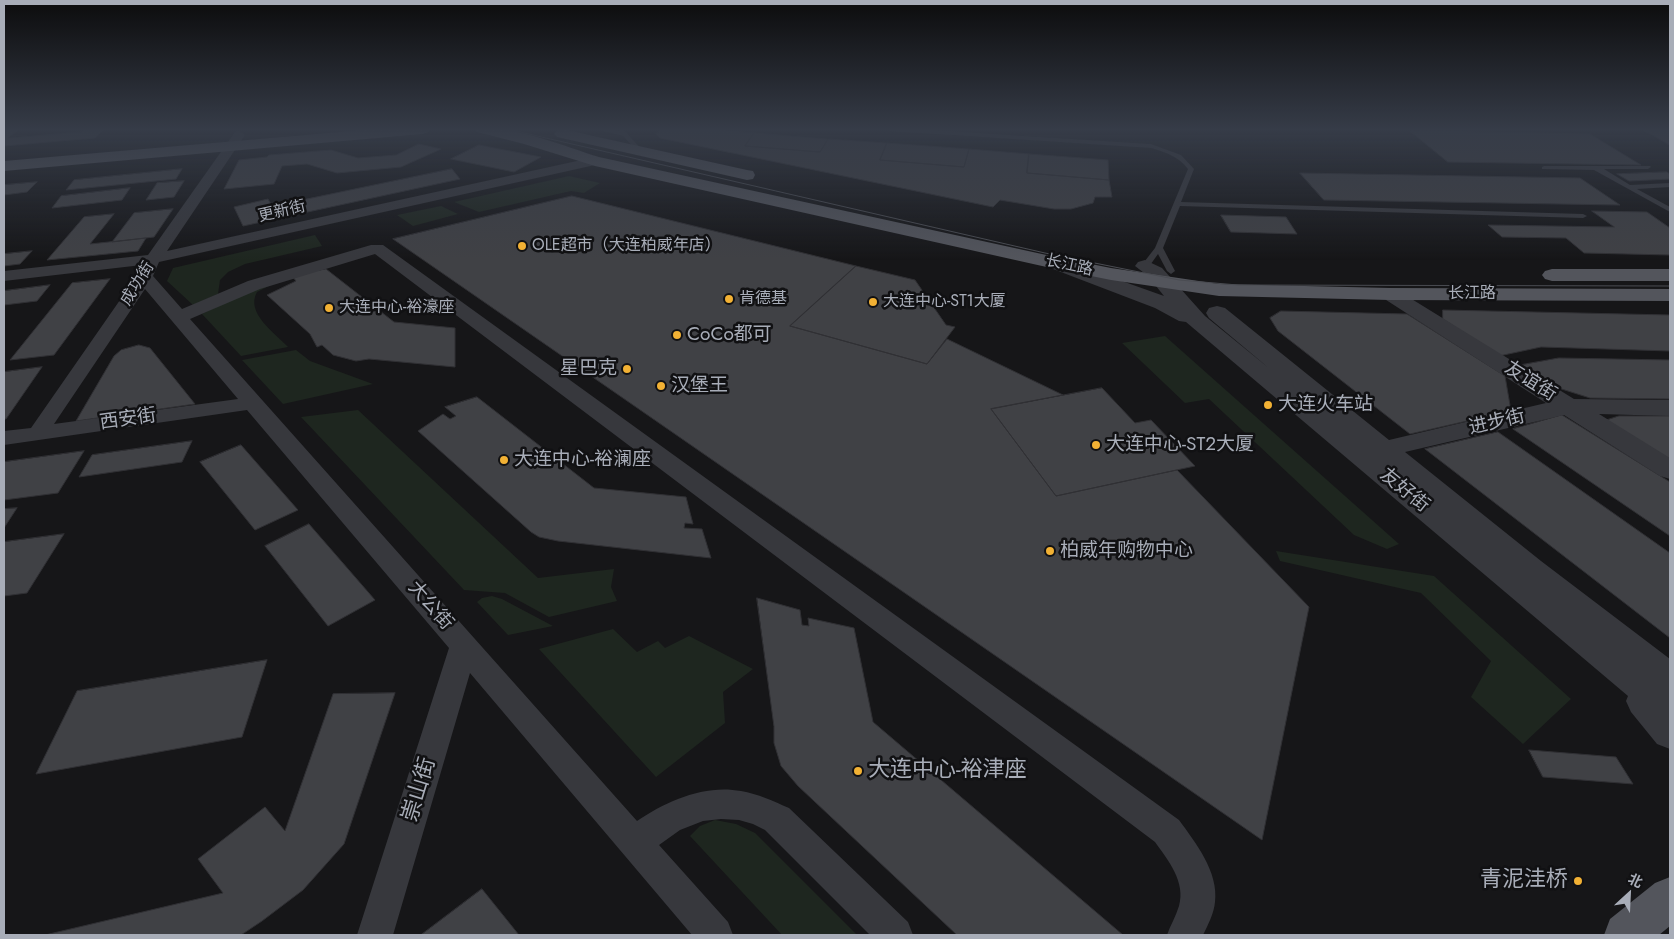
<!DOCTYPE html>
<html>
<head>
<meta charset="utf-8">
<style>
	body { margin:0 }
	#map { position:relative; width:1674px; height:939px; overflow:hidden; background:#161618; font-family:Jost,"Noto Sans SC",sans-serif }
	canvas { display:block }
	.frame { position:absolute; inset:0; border:5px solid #a8adb8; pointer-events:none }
	.north { position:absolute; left:1604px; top:869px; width:50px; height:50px; -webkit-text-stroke:4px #111113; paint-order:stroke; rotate:25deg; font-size:14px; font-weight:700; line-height:20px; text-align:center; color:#a8adb8 }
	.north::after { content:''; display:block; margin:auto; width:18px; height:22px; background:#a8adb8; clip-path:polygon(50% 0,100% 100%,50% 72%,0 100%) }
</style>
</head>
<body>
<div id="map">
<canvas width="1674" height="939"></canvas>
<div class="frame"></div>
<div class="north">北</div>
</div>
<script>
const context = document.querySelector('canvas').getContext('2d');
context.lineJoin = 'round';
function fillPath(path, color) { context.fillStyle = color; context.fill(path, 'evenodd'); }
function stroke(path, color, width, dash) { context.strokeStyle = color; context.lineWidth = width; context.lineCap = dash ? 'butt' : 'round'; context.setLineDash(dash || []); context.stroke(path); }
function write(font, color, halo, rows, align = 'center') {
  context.font = font + ' Jost,"Noto Sans SC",sans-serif'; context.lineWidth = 5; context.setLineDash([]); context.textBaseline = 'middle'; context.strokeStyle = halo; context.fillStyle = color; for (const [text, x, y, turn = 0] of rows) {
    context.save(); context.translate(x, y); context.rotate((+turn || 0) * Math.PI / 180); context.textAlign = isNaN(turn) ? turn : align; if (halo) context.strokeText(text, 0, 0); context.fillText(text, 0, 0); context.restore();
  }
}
fillPath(new Path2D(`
	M569,176L600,183L584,193L571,191L479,212L454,202Z
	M441,206L458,214L413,226L397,215Z
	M315,235L322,246L245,264L228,272L220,280L218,294L193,305L167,281L173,268Z
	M265,283L271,285L257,292C245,313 275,333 288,347L241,356L202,314Z
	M1165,336L1399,544L1387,549L1354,535L1209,399L1185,403L1122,343Z
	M296,350L310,361L373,384L283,404L242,360Z
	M358,410L538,578L614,569L611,587L617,601L549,617L505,593L464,590L301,417Z
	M1276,551L1434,576L1571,699L1523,744L1471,697L1491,661L1421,593L1280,561Z
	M492,596L502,599L553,626L508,635L477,602L482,598Z
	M613,629L637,652L658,641L665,648L689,636L753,669L723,692L725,723L656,777L539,649Z
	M715,820L736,824L755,833L857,935H782L690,836L700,826Z`), '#1e261f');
const building = new Path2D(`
	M4,129H19L8,138L82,132L85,129H104L95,138L4,146Z
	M664,129H699L754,133L745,146L820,152L828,139L887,143L880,160L964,167L969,149L1029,154L1027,173L1109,180L1112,197H1095L1093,203L1071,209H1054L1000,200L993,207L660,138L656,134Z
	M1318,129H1519L1450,130Z
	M1642,129L1670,130V145Z
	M1410,131L1590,134L1641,165L1448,162Z
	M754,133L828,139L820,152L745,146Z
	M887,143L969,149L964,167L880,160Z
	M419,144L441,149L401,167L337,173L307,164L282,166L274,184L224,189L239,160L267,157L269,155L331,150L358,158L396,155Z
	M479,145L541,157L514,172L451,159Z
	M1029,154L1108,160L1109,180L1027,173Z
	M182,169L176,179L66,190L74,180Z
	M452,169L460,179L243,226L234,207L268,199L272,206Z
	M1667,172L1670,174V179L1629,181L1617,174Z
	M1300,173L1580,178L1620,205L1324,200Z
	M184,181L174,197L146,200L157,183Z
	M37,182L27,192L4,195V185Z
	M130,188L122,200L52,208L61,196Z
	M572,196L856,266L790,326L927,364L947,339L1063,395L991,409L1056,496L1177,470L1309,607L1262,840L393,239Z
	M173,209L154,237L112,242L134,213Z
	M1592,211L1647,212L1670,228V255L1584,253L1566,238L1502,237L1488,225L1614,227Z
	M114,214L90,244L146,238L138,251L47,260L84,217Z
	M1221,215L1286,217L1297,234L1231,232Z
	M32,251L20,264L4,266V254Z
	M856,266L915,280L946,325L955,327L927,364L790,326Z
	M326,269L394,322L455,328V367L369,359L356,361L333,355L322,345L317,347L310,334L267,295L296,281L292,276Z
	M110,279L54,355L10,360L72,283Z
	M50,285L37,301L4,305V291Z
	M1443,310L1670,315V351L1541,347L1499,356L1443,319Z
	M1281,311L1407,314L1505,376L1511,411L1410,434L1278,331L1270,318Z
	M139,345L150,348L195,404L76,421L114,356L121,350Z
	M1559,358L1670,360V399L1590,398L1549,385L1521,365Z
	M42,367L6,419H4V372Z
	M1102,388L1135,423L1151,420L1195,466L1056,496L991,409Z
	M477,397L594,488L686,497L693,524L685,523L684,528L702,529L711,558L558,541L539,537L531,532L418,431L443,414L450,419L456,416L445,407Z
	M1562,415L1670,482V536L1513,429Z
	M1619,416H1670V462L1604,421Z
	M1498,432L1670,553V638L1425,449Z
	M192,441L182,462L79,477L92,455Z
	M241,445L298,510L255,530L200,462Z
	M84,451L58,493L4,500V462Z
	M17,508L4,528V509Z
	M309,524L375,600L328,626L265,546Z
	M64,534L27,593L4,596V542Z
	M757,598L800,610L802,625L809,626L808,618L854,628L873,722L1123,935H957L798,786L781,766L774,743V727Z
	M267,660L242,737L36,774L77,691Z
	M395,693L344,844L303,890L262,921L241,935H45L223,893L198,859L265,807L285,831L333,694Z
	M1529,750L1616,757L1633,784L1543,777Z
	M482,889L519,935H421Z`);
fillPath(building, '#404145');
stroke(building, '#303034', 1);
fillPath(new Path2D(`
	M596,129H606L619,131L617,129H623L643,151L638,152L623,136Z
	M887,129H913L1151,144L1181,155L1194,169L1181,202L1583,214L1587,216L1583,218L1180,206L1163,248L1175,271L1171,274L1167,271L1158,254L1148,268H1145L1141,266L1155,248L1188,169C1178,156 1165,152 1151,148L890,131Z
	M1544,166H1650L1651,167L1648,169H1604L1630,185L1670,183V187L1637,189L1670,207V212L1594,170L1542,169V167Z`), '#37383d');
fillPath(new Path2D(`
	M239,131L245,135L167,251L595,157L600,158L602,161L600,164L595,165L159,262L153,276L182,309L248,281L371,245H383L1179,820C1195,842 1219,872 1215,902C1214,913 1208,925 1203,935H1167C1170,926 1176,916 1179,906C1186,882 1168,860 1155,842L375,254L260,289L190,319L637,821C666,801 705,784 741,791C758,794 773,801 789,808L908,922L913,935H870L765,830L753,824L739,820L721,819L703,821L680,830L659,845L728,922L733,935H692L470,673L393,935H357L449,648L247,410L4,445V431L31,428L136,277L142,265L4,281V271L148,255L235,132ZM145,289L238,399L54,424Z`), '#37383d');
fillPath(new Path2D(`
	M1060,259L1164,296L1148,276L1135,266L1138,262L1145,260L1162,268L1205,316L1270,369L1209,318L1206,313L1209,308L1217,306L1225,308L1389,440L1546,403L1383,298L1379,294L1383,290L1390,288L1397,290L1574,399L1670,400V416L1599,414L1670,458V479L1660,476L1564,415L1405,452L1541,561L1670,659V749L1657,744L1631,712L1626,701L1628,696L1186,322L1179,321L1155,308L1053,269L1050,265L1053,261Z`), '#37383d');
fillPath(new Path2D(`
	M375,129H431L428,132L423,134L4,171V161Z
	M474,129C516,125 560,145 599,157L1051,256L1111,268L1219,284L1390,288L1670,289V301L1390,300L1219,296L1111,280L1051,268L595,166L524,144L477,132Z
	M562,129L747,170L753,171L755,175L753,179L747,180L557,137L554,134L557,131Z
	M1552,269H1670V281H1552L1545,279L1542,275L1545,271Z
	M1670,877V926L1659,935H1604L1610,919L1655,883Z`), '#53555c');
stroke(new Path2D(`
	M507,129L1045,253L1179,280L1238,285L1670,286`), '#4a4c52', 1);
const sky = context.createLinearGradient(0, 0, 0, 260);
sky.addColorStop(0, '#0c0c0d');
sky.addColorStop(0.5, '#363c48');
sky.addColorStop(1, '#363c4800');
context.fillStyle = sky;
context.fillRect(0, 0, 1674, 260);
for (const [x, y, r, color] of [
	[522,246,5,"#f2b134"],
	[729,299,5,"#f2b134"],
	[873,302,5,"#f2b134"],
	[329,308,5,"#f2b134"],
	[677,335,5,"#f2b134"],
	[627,369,5,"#f2b134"],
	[661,386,5,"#f2b134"],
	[1268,405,5,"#f2b134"],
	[1096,445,5,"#f2b134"],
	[504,460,5,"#f2b134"],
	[1050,551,5,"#f2b134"],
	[858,771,5,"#f2b134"],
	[1578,881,5,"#f2b134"]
]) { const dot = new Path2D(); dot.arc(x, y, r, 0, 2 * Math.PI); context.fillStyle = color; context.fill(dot); stroke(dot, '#111113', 2); }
write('16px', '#a8adb8', '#111113', [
	["更新街",282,212,-13],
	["长江路",1069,266,12],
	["成功街",138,284,-58],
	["长江路",1472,294]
]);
write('16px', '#a8adb8', '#111113', [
	["OLE超市（大连柏威年店）",532,246],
	["肯德基",739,299],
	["大连中心-ST1大厦",883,302],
	["大连中心-裕濠座",339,308]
], 'left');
write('19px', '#a8adb8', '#111113', [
	["CoCo都可",687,335],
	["星巴克",617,369,"right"],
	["汉堡王",671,386],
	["大连火车站",1278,405],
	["大连中心-ST2大厦",1106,445],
	["大连中心-裕澜座",514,460],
	["柏威年购物中心",1060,551]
], 'left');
write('19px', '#a8adb8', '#111113', [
	["友谊街",1530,382,32],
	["西安街",128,420,-8],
	["进步街",1497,423,-13],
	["友好街",1404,491,39],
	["大公街",430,606,49]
]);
write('22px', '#a8adb8', '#111113', [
	["大连中心-裕津座",868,771],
	["青泥洼桥",1568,881,"right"]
], 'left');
write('22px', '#a8adb8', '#111113', [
	["崇山街",420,790,-73]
]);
</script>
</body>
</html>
